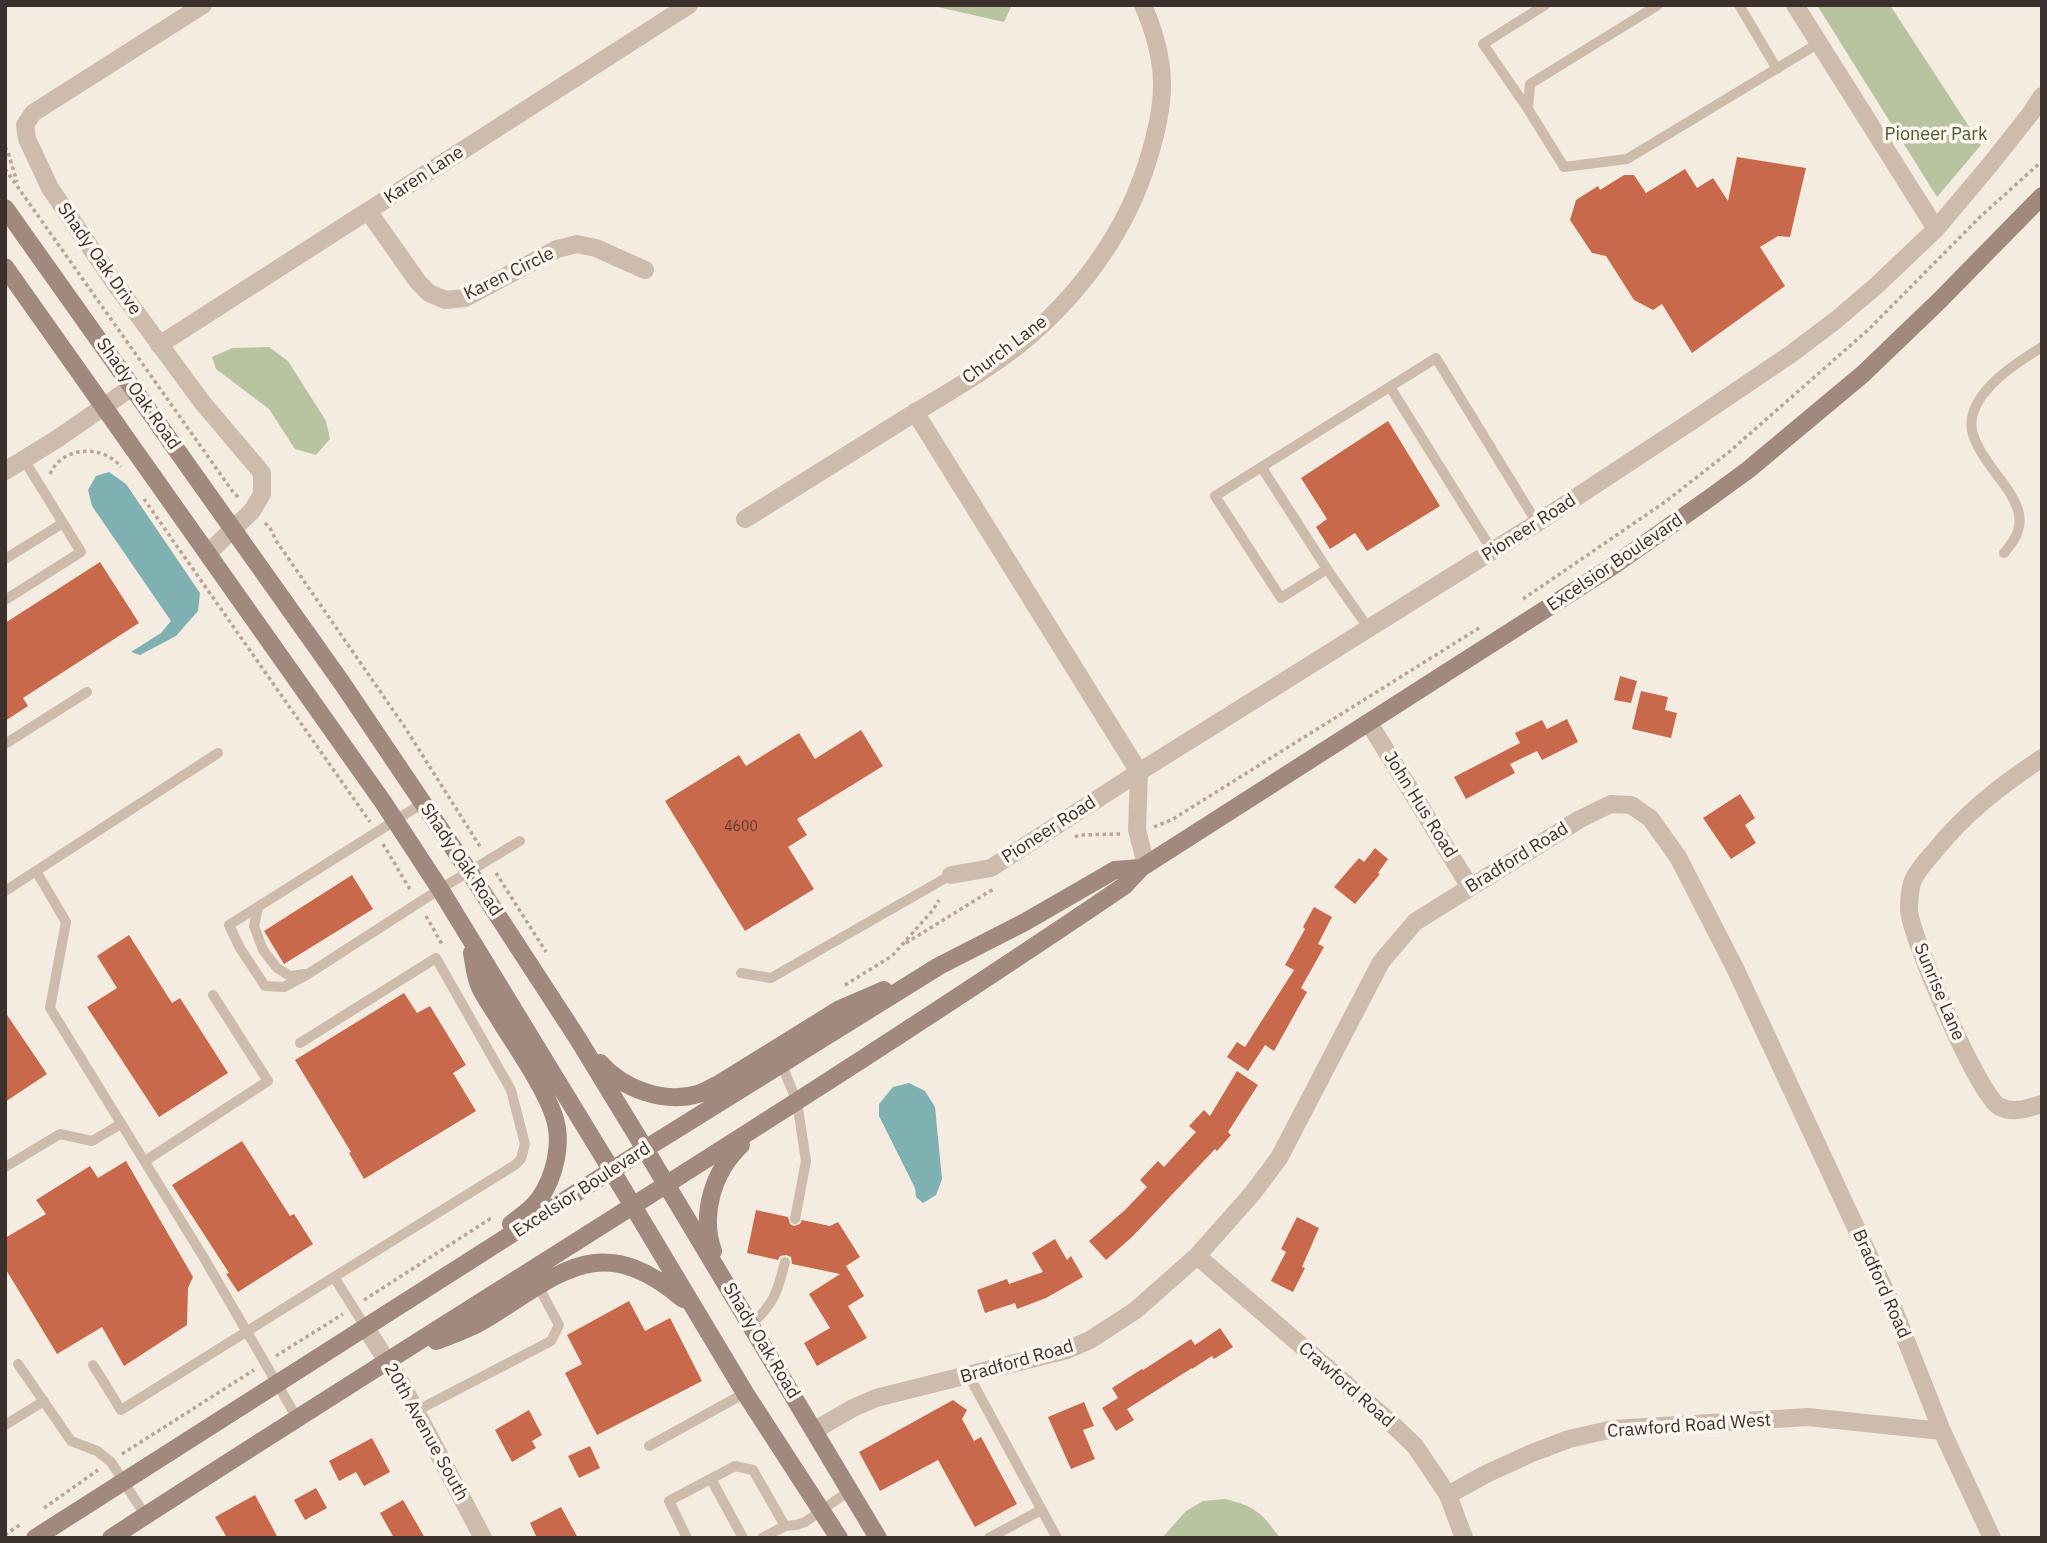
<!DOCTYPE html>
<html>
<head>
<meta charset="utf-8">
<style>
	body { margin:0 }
	#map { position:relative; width:2047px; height:1543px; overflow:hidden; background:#f4ebe1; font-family:"IBM Plex Sans",sans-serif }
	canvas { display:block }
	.frame { position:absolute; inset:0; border:7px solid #3b302b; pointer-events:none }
</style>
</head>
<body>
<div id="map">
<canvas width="2047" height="1543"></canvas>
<div class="frame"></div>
</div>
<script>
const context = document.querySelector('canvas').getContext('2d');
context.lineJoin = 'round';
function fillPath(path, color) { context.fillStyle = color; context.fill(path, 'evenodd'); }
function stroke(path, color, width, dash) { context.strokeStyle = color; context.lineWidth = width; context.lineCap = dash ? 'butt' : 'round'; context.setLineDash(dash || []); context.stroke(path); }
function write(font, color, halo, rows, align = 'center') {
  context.font = font + ' "IBM Plex Sans",sans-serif'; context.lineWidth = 7; context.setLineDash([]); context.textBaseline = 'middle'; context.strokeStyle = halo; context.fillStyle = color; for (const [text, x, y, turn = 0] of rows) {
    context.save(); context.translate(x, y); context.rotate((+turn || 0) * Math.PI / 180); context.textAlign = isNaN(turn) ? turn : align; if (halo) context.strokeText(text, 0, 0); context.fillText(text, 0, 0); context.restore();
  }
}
fillPath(new Path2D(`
	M929,5H1012L1004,22Z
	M1817,5H1890L1981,145L1937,197Z
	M269,347L288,361L326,421L330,439L316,455L295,449L269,409L216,369L212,357L232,348Z
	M1225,1499C1255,1506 1262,1513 1280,1538H1162L1186,1511L1203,1501Z`), '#b8c4a0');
fillPath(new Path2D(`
	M109,472L126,484L200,593L198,611L176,636L140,655L131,652L161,633L171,621L92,506L88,490L96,476Z
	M909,1083L925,1091L935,1107L942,1179L936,1195L923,1203L916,1197L915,1188L879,1116V1104L893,1087Z`), '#7fb0b2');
fillPath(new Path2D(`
	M1737,157L1806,168L1790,237L1778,236L1760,247L1785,286L1692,353L1662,304L1653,310L1634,300L1606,256L1592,253L1570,220L1576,200L1598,186L1600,190L1624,175H1634L1646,193L1685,169L1697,188L1713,178L1728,201Z
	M1388,421L1440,506L1367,551L1355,533L1330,549L1316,527L1327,519L1301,478Z
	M100,562L139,623L23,698L28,706L5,721V623Z
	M1620,676L1637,681L1631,703L1614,700Z
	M1641,691L1668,697L1665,710L1677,713L1671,738L1632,729Z
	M1567,719L1578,742L1542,760L1537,751L1510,764L1515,773L1466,799L1454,777L1520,743L1515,733L1542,720L1547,729Z
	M861,730L883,766L797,819L807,835L788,847L814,889L745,931L665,801L739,755L746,766L799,733L815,759Z
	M1740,794L1755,818L1745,825L1756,843L1731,859L1703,818Z
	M1375,848L1388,859L1378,873L1380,874L1355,904L1334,887L1359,858L1364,862Z
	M352,875L373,909L284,964L264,931Z
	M1314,907L1332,917L1318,944L1324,947L1301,988L1307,992L1274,1051L1265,1045L1248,1071L1227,1057L1237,1042L1245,1047L1294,970L1285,965L1305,929L1303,927Z
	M129,935L172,1003L180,998L228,1073L159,1117L87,1007L117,988L97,956Z
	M404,993L417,1013L430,1006L466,1065L453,1073L476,1111L364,1179L349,1153L351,1152L295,1060Z
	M5,1012L47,1074L5,1102Z
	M1237,1071L1258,1085L1228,1132L1231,1135L1217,1151L1215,1149L1132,1237L1106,1260L1089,1241L1125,1210L1147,1187L1140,1180L1158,1161L1164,1167L1196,1132L1189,1126L1204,1110L1210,1116Z
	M242,1141L290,1216L294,1214L313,1244L238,1292L226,1274L229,1273L172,1185Z
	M126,1161L193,1277L188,1288L187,1325L124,1366L102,1327L57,1354L5,1268V1238L46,1214L36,1200L90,1166L98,1178Z
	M756,1210L788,1217L790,1224L794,1226L800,1224L802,1220L830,1226L838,1222L860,1257L846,1266L864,1296L848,1306L867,1338L817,1366L804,1343L830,1328L809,1294L840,1274L792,1264L791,1257L786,1255L780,1256L778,1260L747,1253Z
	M1297,1217L1319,1228L1302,1267L1305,1268L1293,1292L1271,1281L1286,1252L1281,1249Z
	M1055,1239L1067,1260L1071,1256L1083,1277L1046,1298L1017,1309L1015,1303L985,1313L977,1290L1007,1279L1009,1284L1043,1272L1032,1253Z
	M629,1301L645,1331L670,1318L702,1381L597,1435L565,1373L582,1364L567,1335Z
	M1220,1328L1233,1347L1214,1359L1212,1356L1192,1369V1368L1127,1409L1134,1420L1116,1431L1102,1408L1118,1398L1112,1388L1142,1369L1143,1370L1191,1339L1195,1345Z
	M953,1400L967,1410L962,1419L974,1441L981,1437L1017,1504L975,1527L938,1460L880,1491L859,1452Z
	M1084,1402L1094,1426L1083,1430L1095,1459L1071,1469L1048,1417Z
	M529,1410L542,1435L532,1441L536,1448L512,1462L495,1430Z
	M372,1438L390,1472L364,1486L356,1472L339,1481L329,1461Z
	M590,1446L600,1468L579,1478L568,1456Z
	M316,1488L327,1508L305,1520L294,1500Z
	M255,1495L278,1538H227L215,1517Z
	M403,1500L425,1538H394L380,1513Z
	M561,1507L578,1538H537L530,1523Z`), '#c8694b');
stroke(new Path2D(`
	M5,147L8,152L17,182
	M5,169L233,492L239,498
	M50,474C62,446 103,444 121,467
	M144,499L370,822
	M265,523L270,528L277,542L404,726L481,848
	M1523,599L1665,502L1729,452L1868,330L1980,217L2042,161
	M1154,827L1173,819L1479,628
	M1075,837L1079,835L1120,834
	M383,844L411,891
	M496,873L546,952
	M426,916L443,946
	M906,943L995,888
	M845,985L892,956L933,910L939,900
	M364,1300L493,1217
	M276,1356L343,1314
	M122,1454L254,1370
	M44,1508L98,1470
	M5,1535L21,1524`), '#b9a596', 3.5, [3.5, 3.5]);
stroke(new Path2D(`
	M1658,5L1530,84L1528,109L1564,167L1627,159L1819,43
	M1739,5L1777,69
	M1528,109L1483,44L1545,5
	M1390,387L1493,552
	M1262,468L1327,569
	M2004,553C2009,547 2016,539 2018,531C2023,515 2016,503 2008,490C1997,474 1975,449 1972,430C1966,394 2016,363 2042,347
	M5,559L63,523
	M5,600L81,552L24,460
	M1369,629L1327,569L1281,598L1215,496L1436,358L1537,523
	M5,744L87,692
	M423,803L229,925L240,948L265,986L284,987L308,974L440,889L520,841
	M36,871L218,753
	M5,891L36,871L66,922L50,1008L204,1258L297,1418
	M258,907L254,926L263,950L277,968L290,976L305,974
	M741,973L771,978L951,875
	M300,1043L436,958L511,1090L525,1144L521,1159L515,1165L334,1277
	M781,1063L797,1102L806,1161L795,1219
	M145,1161L268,1081L213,995
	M5,1167L60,1134L92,1141L121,1124
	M751,1324C774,1305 778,1290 785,1262
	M18,1364L71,1441L97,1451L111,1462L145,1515
	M93,1365L121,1410L334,1277L366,1328
	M969,1376L1057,1538
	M416,1411L551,1341L559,1325L537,1284
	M5,1425L44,1401
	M649,1446L745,1393
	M711,1479L743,1538
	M687,1538L669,1501L735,1466L753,1470L785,1526
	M762,1538L785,1526L796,1525L805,1522L849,1491
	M989,1538L1041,1510`), '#cdbbac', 10);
stroke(new Path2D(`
	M203,5L33,113L25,125L27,139L50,188L116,285L202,402L262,473V494L252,511L208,553
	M1795,5L1936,229
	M368,211L418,282L429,293L445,300L465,298L557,249L577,244L596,248L645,270
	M159,345L689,5
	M915,412L1139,772L1137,830L1146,865
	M5,471L57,439L132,387
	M745,519C798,486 850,453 903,420C942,396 983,373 1019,345C1078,297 1126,233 1148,160C1167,100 1168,63 1143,5
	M1369,723L1470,887
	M2042,758C2000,786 1965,813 1933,853C1926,861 1915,873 1912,883C1910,890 1909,903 1909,910C1911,938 1979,1097 2000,1107C2015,1114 2027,1108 2042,1104
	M951,875L991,868L1139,772L1537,523L1695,419L1791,354L1836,320L1877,285L1936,229L1989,166L2031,113L2042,96
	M1197,1256L1389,1421L1415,1446L1448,1495L1464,1538
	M366,1328L401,1383L483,1538
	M815,1430L853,1408L876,1398L1067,1350L1090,1340L1136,1310L1197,1256L1252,1194L1279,1158L1381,962L1415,922L1580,819L1611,804L1631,805L1650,818L1678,857L1735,968L1892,1305L1942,1431L1992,1538
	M1448,1495L1486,1474L1532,1453L1569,1439L1613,1429L1808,1417L1942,1431`), '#cdbbac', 18);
stroke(new Path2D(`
	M5,208L342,683L470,873L578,1039L645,1149L878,1538
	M5,267L383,802L440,889L612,1171L745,1393L839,1538
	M472,953C474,963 475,975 479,985C483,996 492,1007 498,1017C516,1047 543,1084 554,1116C563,1142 555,1177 539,1199C532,1209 521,1216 511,1224
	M600,1063C623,1089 664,1104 698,1094C705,1092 712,1087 719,1084L840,1009L884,990
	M713,1251C700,1214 713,1172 741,1145
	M436,1341C451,1335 467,1330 481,1322C558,1276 598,1227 683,1299
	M35,1538L645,1149L939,966L1025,922L1115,870L1141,868
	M111,1538C448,1319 791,1112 1124,886L1141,868L1613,566L1711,497L1748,470L1863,374L1939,301L2042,196`), '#a18a7d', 18);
write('14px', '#5e3e33', null, [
	["4600",741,827]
]);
write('18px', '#4a5a2e', '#fbf5ee', [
	["Pioneer Park",1936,135]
]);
write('18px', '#3b302b', '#fbf5ee', [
	["Karen Lane",424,175,-33],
	["Shady Oak Drive",99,259,55],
	["Karen Circle",509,274,-26],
	["Church Lane",1005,350,-37],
	["Shady Oak Road",138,394,55],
	["Pioneer Road",1529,528,-33],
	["Excelsior Boulevard",1615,563,-34],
	["John Hus Road",1420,805,58],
	["Pioneer Road",1049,830,-33],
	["Bradford Road",1517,858,-32],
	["Shady Oak Road",461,860,56],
	["Sunrise Lane",1939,992,67],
	["Excelsior Boulevard",582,1190,-33],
	["Bradford Road",1881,1284,66],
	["Shady Oak Road",761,1341,59],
	["Bradford Road",1017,1362,-16],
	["Crawford Road",1346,1385,41],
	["Crawford Road West",1689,1426,-4],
	["20th Avenue South",426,1432,61]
]);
</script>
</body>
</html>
